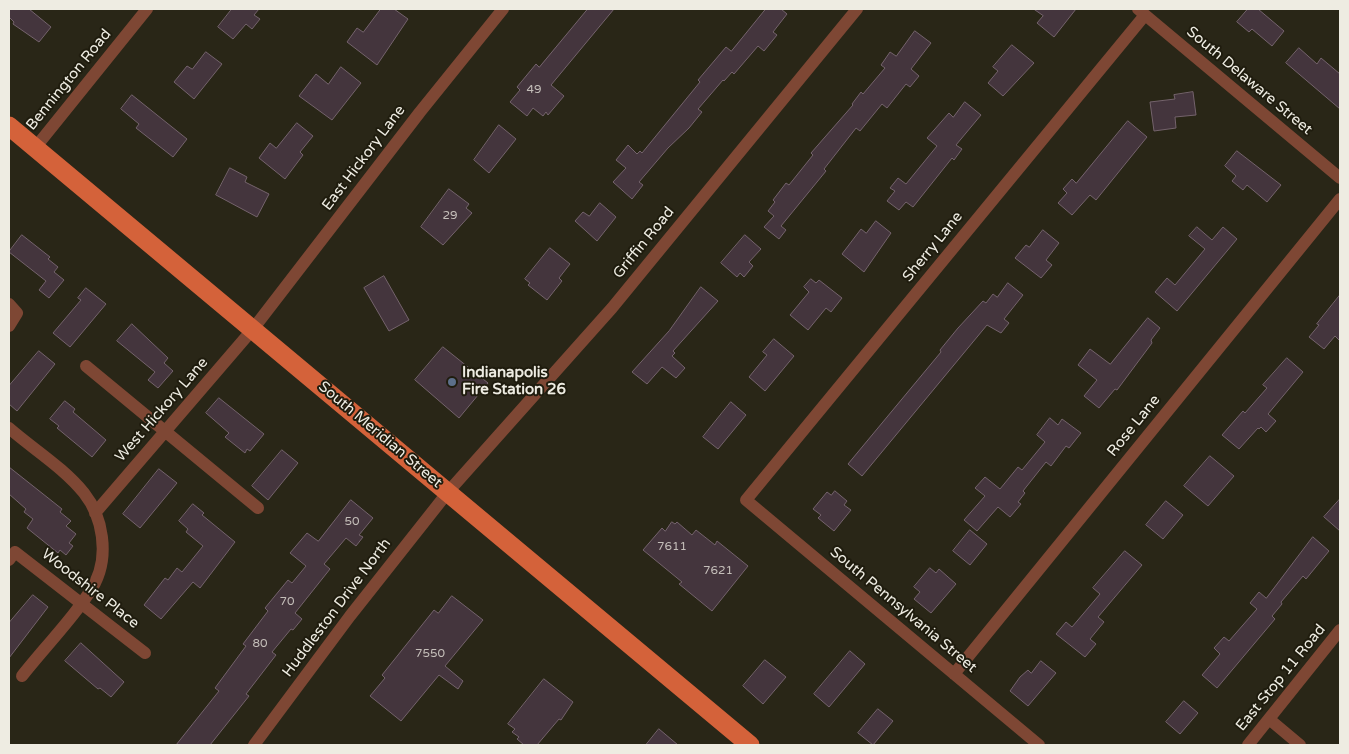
<!DOCTYPE html>
<html>
<head>
<meta charset="utf-8">
<style>
	body { margin:0 }
	#map { position:relative; width:1349px; height:754px; overflow:hidden; background:#292617; font-family:"Varela Round",sans-serif }
	canvas { display:block }
	.frame { position:absolute; inset:0; border:10px solid #eeece2; pointer-events:none }
</style>
</head>
<body>
<div id="map">
<canvas width="1349" height="754"></canvas>
<div class="frame"></div>
</div>
<script>
const context = document.querySelector('canvas').getContext('2d');
context.lineJoin = 'round';
function fillPath(path, color) { context.fillStyle = color; context.fill(path, 'evenodd'); }
function stroke(path, color, width, dash) { context.strokeStyle = color; context.lineWidth = width; context.lineCap = dash ? 'butt' : 'round'; context.setLineDash(dash || []); context.stroke(path); }
function write(font, color, halo, rows, align = 'center') {
  context.font = font + ' "Varela Round",sans-serif'; context.lineWidth = 4; context.setLineDash([]); context.textBaseline = 'middle'; context.strokeStyle = halo; context.fillStyle = color; for (const [text, x, y, turn = 0] of rows) {
    context.save(); context.translate(x, y); context.rotate((+turn || 0) * Math.PI / 180); context.textAlign = isNaN(turn) ? turn : align; if (halo) context.strokeText(text, 0, 0); context.fillText(text, 0, 0); context.restore();
  }
}
const building = new Path2D(`
	M9,9H29L51,27L39,42L13,24L14,22L9,17Z
	M232,9H259L254,15L260,19L252,29L246,24L233,39L218,27Z
	M381,9H394L408,19L377,65L347,42L357,28L363,32Z
	M588,9H614L551,85L564,96L548,115L546,112L543,116L533,108L527,116L510,102L520,90L517,87L536,64L539,67Z
	M766,9H781L787,14L773,32L777,35L764,51L758,46L734,74L732,72L724,81L723,80L698,109L702,112L689,128L668,148L639,182L643,185L632,199L613,182L626,168L616,160L628,145L637,154L640,151L642,153L700,82L698,80L726,47L731,51Z
	M1034,9H1076L1054,37L1037,23L1043,16Z
	M1248,9H1258L1284,31L1272,46L1252,29L1249,32L1237,22Z
	M915,31L931,43L911,69L919,76L910,87L906,84L887,108L882,104L860,131L856,128L824,169L826,171L781,226L786,230L779,239L764,227L774,216L768,211L775,202L773,200L786,183L789,185L813,155L811,153L853,105L852,104L861,92L863,94L885,68L881,65L890,52L896,56Z
	M1012,45L1034,63L1003,96L988,83L998,71L993,67Z
	M1299,48L1317,64L1321,58L1340,74V109L1286,63Z
	M206,52L222,64L194,99L174,82L187,66L192,69Z
	M341,67L361,83L332,120L299,96L316,74L328,84Z
	M1193,92L1196,115L1175,117L1176,128L1154,131L1150,102L1175,99L1174,95Z
	M132,95L187,139L173,157L136,128L139,124L121,109Z
	M965,102L981,115L956,145L962,149L954,160L952,158L913,207L906,202L899,210L887,201L895,191L890,188L898,178L906,184L937,146L927,138L949,113L953,117Z
	M1128,121L1147,137L1096,200L1090,195L1072,215L1058,203L1067,193L1063,189L1072,179L1076,183Z
	M297,123L313,136L300,152L303,155L285,179L259,158L270,143L276,148Z
	M499,125L516,139L489,173L474,160Z
	M1237,151L1281,185L1267,202L1247,185L1243,190L1232,181L1236,176L1225,166Z
	M230,168L247,177L245,182L269,194L257,217L216,195Z
	M449,189L469,204L466,208L472,213L443,245L421,227Z
	M600,203L616,217L597,241L575,221L583,212L589,216Z
	M876,221L891,233L864,272L842,254L861,229L866,233Z
	M1197,227L1212,240L1223,227L1237,239L1177,311L1155,292L1167,278L1175,285L1205,249L1189,236Z
	M1043,230L1059,243L1046,260L1052,265L1041,278L1015,258L1026,245L1029,247Z
	M22,235L50,257L48,259L58,267L54,272L64,280L49,298L39,290L46,281L9,252Z
	M745,235L761,249L749,262L753,266L744,277L740,273L737,277L721,263Z
	M550,248L570,264L559,278L562,281L547,300L528,285L530,283L525,279Z
	M384,276L409,320L389,331L364,288Z
	M811,279L816,283L819,280L842,298L831,312L826,308L808,330L790,315L809,292L804,287Z
	M1008,283L1023,295L1004,319L1009,323L1001,333L987,325L862,476L848,464L941,352L940,350L958,328L983,301L986,303L993,294L997,297Z
	M701,287L718,301L673,351L675,353L672,356L685,368L676,378L662,367L647,384L632,372L669,331Z
	M86,288L106,304L70,347L53,333L81,300L78,298Z
	M1340,295V341L1335,336L1324,349L1309,337L1319,325L1317,324Z
	M1148,318L1160,328L1151,340L1152,343L1117,390L1115,389L1099,408L1084,396L1097,380L1078,365L1090,349L1110,364Z
	M132,324L168,358L164,363L173,371L158,388L148,380L155,372L117,341Z
	M774,339L794,356L765,391L749,377L767,355L763,352Z
	M443,347L488,383L459,418L415,380Z
	M39,351L55,364L17,411L9,404V386Z
	M1287,358L1303,372L1268,414L1276,421L1266,432L1261,427L1259,429L1258,428L1239,449L1222,435L1243,411L1245,413L1267,388L1263,385Z
	M219,398L264,434L250,451L247,449L245,453L225,437L229,433L206,413Z
	M65,401L75,409L73,412L106,440L92,457L57,428L59,426L50,419Z
	M731,402L746,415L718,449L703,437Z
	M1050,418L1058,425L1062,419L1081,433L1069,448L1066,446L1051,466L1046,462L1023,491L1025,493L1018,502L1021,504L1010,517L998,507L977,531L964,520L985,496L975,488L985,477L1000,489L1018,467L1022,470L1045,442L1037,435Z
	M282,450L298,463L268,500L252,486Z
	M1210,456L1234,476L1208,506L1184,486Z
	M9,467L62,509L60,512L71,521L66,526L76,534L69,543L73,546L66,555L60,550L58,553L27,528L33,519L24,512L26,509L9,494Z
	M159,469L177,483L140,528L123,514Z
	M835,491L847,501L844,505L851,510L834,531L818,518L821,515L813,509L827,492L831,495Z
	M1340,499V531L1324,517Z
	M351,500L373,518L359,535L363,537L356,546L346,538L324,564L330,569L295,613L302,619L293,630L291,629L272,652L276,655L246,694L249,696L210,745H176L219,691L215,688L246,646L243,644L268,611L265,608L288,580L292,583L306,566L290,553L307,533L318,541Z
	M1166,501L1183,515L1163,539L1146,525Z
	M193,504L204,513L202,515L235,542L200,588L193,582L161,619L144,605L165,578L168,580L177,568L182,572L203,546L186,532L188,529L179,521Z
	M672,522L675,524L677,522L692,535L696,530L715,545L717,541L748,566L712,611L679,584L682,582L643,550L662,528L665,531Z
	M970,530L987,544L970,565L953,551Z
	M1313,537L1329,551L1306,579L1303,576L1281,602L1282,604L1272,616L1275,619L1217,688L1202,675L1220,654L1214,648L1224,637L1229,641L1257,609L1250,603L1259,592L1266,598Z
	M1125,551L1142,565L1098,617L1104,622L1090,639L1096,644L1085,657L1056,634L1066,622L1072,627L1100,594L1093,588Z
	M930,568L936,573L939,569L956,584L931,613L914,599L920,592L914,587Z
	M33,595L48,607L9,658V623Z
	M452,596L483,620L445,666L463,681L458,689L439,675L401,721L370,696L385,678L382,675L434,610L438,613Z
	M81,643L124,682L111,697L100,688L98,689L65,661Z
	M850,651L865,664L829,707L814,694Z
	M765,660L786,677L763,704L743,686Z
	M1041,661L1056,673L1028,706L1010,691L1020,677L1028,670L1031,673Z
	M544,679L573,702L561,720L559,719L537,745H524L517,739L519,737L512,732L515,729L508,724Z
	M1184,701L1198,713L1180,734L1166,722Z
	M878,709L893,721L873,745L858,733Z
	M659,729L678,745H646Z`);
fillPath(building, '#44353d');
stroke(building, '#74636c', 1);
stroke(new Path2D(`
	M1138,9L1340,178
	M35,148L147,9
	M9,304L17,313L9,326
	M86,366L258,508
	M9,428C33,449 64,468 84,493C103,517 109,555 95,583C79,612 43,649 22,676
	M95,513L253,329L420,112L503,9
	M9,560L15,552L145,653
	M954,674L1340,199
	M1269,719L1300,745
	M254,745L350,616L448,492L612,308L857,9
	M1039,745L746,500L1145,15
	M1248,745L1340,630`), '#7e4734', 12);
stroke(new Path2D(`
	M9,126L750,745`), '#d4623a', 19);
for (const [x, y, r, color] of [
	[452,382,5,"#5c6f8a"]
]) { const dot = new Path2D(); dot.arc(x, y, r, 0, 2 * Math.PI); context.fillStyle = color; context.fill(dot); stroke(dot, '#1f1c0e', 2); }
write('12px', '#c4beb9', null, [
	["49",534,90],
	["29",450,216],
	["50",352,522],
	["7611",672,547],
	["7621",718,571],
	["70",287,602],
	["80",260,644],
	["7550",430,654]
]);
write('15px', '#eeece2', '#1f1c0e', [
	["Bennington Road",69,80,-51],
	["South Delaware Street",1249,81,40],
	["East Hickory Lane",364,158,-53],
	["Griffin Road",644,243,-51],
	["Sherry Lane",933,247,-51],
	["West Hickory Lane",162,410,-49],
	["Rose Lane",1134,426,-51],
	["South Meridian Street",380,435,40],
	["Woodshire Place",90,589,38],
	["Huddleston Drive North",337,608,-53],
	["South Pennsylvania Street",903,610,40],
	["East Stop 11 Road",1281,678,-51]
]);
write('bold 15px', '#eeece2', '#1f1c0e', [
	["Indianapolis",462,373],
	["Fire Station 26",462,390]
], 'left');
</script>
</body>
</html>
